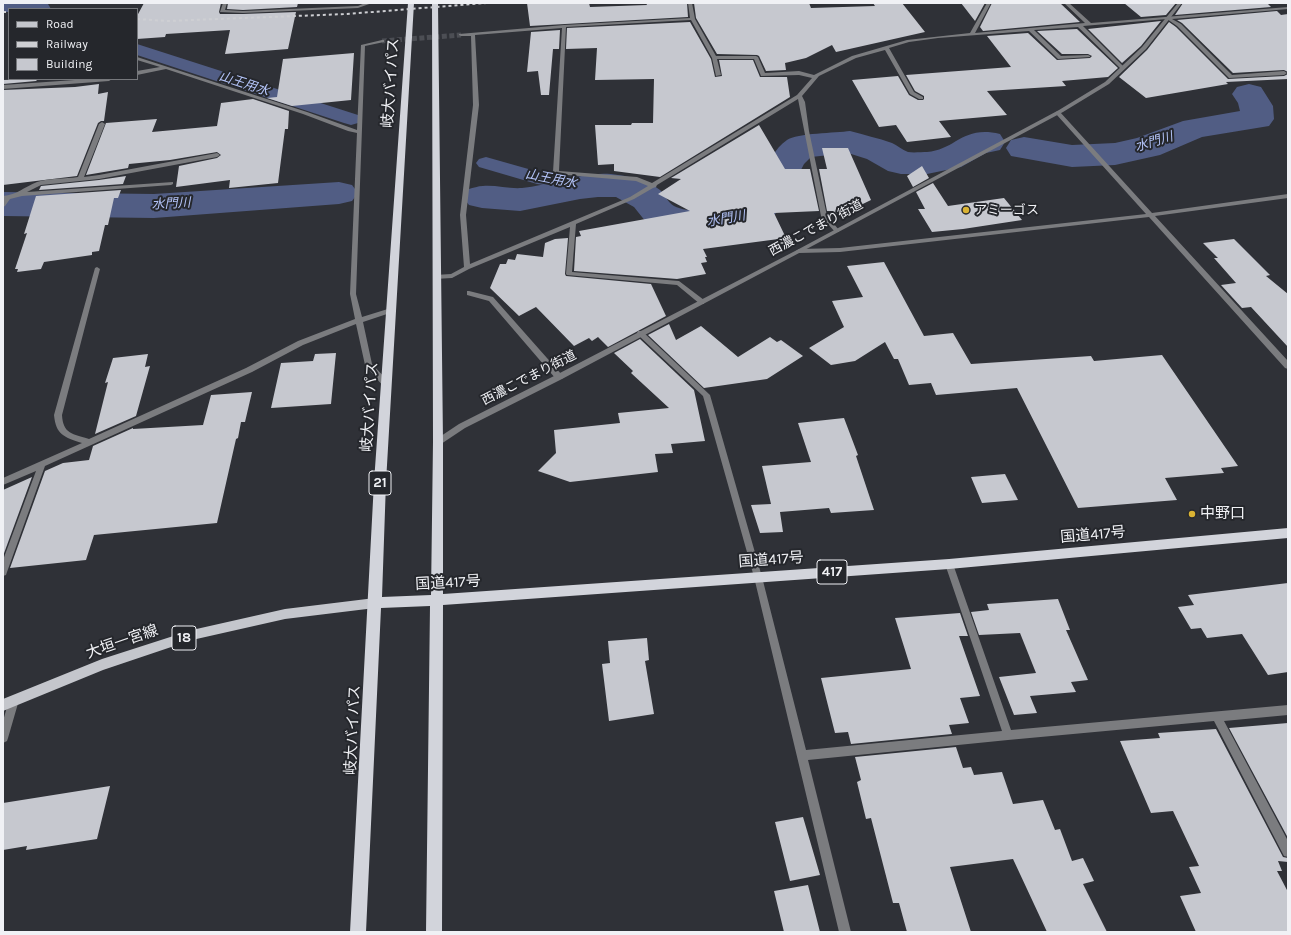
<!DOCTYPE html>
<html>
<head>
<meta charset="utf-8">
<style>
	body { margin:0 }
	#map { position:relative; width:1291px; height:935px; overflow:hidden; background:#2f3137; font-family:Karla,sans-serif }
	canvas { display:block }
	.frame { position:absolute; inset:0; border:4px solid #f0f1f5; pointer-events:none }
	.legend { position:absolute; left:8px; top:8px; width:130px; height:72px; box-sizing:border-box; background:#25272c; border:1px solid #76787c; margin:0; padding:5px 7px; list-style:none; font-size:12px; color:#f0f1f5 }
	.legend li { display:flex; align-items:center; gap:8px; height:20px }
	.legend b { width:20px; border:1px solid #76787c }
</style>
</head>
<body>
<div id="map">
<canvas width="1291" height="935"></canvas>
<div class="frame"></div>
<ul class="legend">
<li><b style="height:5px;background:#c4c6cc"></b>Road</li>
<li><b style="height:5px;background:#cecfd3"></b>Railway</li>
<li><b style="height:11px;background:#c6c8cf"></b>Building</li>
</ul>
</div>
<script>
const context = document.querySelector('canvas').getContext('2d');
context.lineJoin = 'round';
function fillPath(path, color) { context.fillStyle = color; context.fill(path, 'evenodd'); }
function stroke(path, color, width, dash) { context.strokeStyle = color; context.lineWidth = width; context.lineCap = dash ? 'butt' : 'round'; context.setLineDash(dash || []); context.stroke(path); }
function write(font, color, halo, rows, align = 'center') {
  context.font = font + ' Karla,"Noto Sans JP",sans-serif'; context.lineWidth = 4; context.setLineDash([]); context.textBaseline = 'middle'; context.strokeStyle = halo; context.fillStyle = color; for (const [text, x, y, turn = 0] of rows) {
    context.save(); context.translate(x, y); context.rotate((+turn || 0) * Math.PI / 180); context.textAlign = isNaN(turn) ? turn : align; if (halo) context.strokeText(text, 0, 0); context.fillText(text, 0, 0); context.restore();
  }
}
fillPath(new Path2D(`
	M3,3H42L48,4L51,9H9V12H3Z
	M137,44L358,115L361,119L358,123L351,125L344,123L137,55Z
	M486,157L539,172L593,180L601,181L604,186L601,191L593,192L537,184L479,167L476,163L479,159Z`), '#515d84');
fillPath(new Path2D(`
	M1249,84L1261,87L1273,106L1274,119L1269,126L1202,137L1160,155L1115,165L1072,167L1011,156L1006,148L1011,140L1024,137L1072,145L1115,143L1137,138L1183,121L1240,111L1238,103L1232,94L1237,87Z
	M850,131C864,135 878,138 892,143C897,145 902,150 908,152C913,153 922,152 927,152C956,150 962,125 1000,134L1005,142L1000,150L986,153L961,167L927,174H901L888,171L867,159L848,153L811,157L804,164L786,199L773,217L760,225L726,233L694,235L646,222L634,207L616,197H598L580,199L520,211L482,208L469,205L463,197L469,189C473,188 478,186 483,186C496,185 509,189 522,188C552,185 588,169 618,175C633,177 648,181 660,190C665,194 668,203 674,206C687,213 714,211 728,209C759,203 762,157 787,140C797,133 836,133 850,131Z
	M339,182L352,185L358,193L352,201L339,204L154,218L3,216V192L154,194Z`), '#515d84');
fillPath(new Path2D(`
	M144,3H221L219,12L220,14H243L296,12L288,49L225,54L230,30L166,34L165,37L137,39V16Z
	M228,3H298L297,7L243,10L227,9Z
	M527,3H589L590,7L647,5L646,3H687L688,17L530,26Z
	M694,3H809L811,8L875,6L873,3H902L925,32L836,52L832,45L806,58L785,63L786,70L766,71L759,56L757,55L717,54L696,18Z
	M961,3H985L975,21Z
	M992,3H1060L1080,22L983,31L980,27Z
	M1124,3H1176L1166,15L1141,17Z
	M1183,3H1267L1271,7L1175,15Z
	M1277,11L1281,15L1288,14V72L1284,70L1233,73L1182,23L1177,20Z
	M1161,21L1141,46L1122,63L1088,29Z
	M690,22L711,59L715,77L722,76L719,60H753L760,77H787L790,97L660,177L614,171V164L598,165L595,125H631L632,123H653L654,79L595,80L597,48L566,49L567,28Z
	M1169,22L1176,27L1228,79L1284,76L1288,74V79L1226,82L1228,84L1146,98L1119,77L1147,50Z
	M1077,29L1118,68L1108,77L1062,81L1066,86L987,91L1007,115L939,121L951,137L907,142L896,125L879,127L852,80L898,76L909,95L918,100H923L924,99V96L915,91L906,75L1011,67L987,36L1028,33L1057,60L1090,58L1092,56L1088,54H1062L1037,31Z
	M560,30L559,49H553L549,95H541L538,71L527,72L531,32Z
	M354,53L351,100L292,106L267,98L277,97L283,59Z
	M38,79L36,81L3,84V80Z
	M99,84L98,94L108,92L104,121H101L98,123L77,176L3,185V90L75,87Z
	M253,99L289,111L288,129H285L278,183L229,188L230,180L176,187L179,166L217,158L221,155L217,152L170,160L129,164L128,168L86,175L106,123L157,119L152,132L217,126L221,103Z
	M759,125L785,169H810L819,211L774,213L786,238L703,249L707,257H705L707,262L701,263L706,274L677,279L574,271L576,237L581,236L579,231L690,211L658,194L681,179L671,178Z
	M822,148H848L871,200L836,217L833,211H827L819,169H827Z
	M922,166L929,178L913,187L907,176Z
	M126,176L123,184L39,190L41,186L99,180Z
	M933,183L948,206L1004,198L1022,220L963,229L932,232L918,209H925L916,192Z
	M121,190L118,198H114L108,225H105L99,251L92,252V255L44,262L41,269L17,272L18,269H15L27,233L24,234L36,196Z
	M568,238L565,274L566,276L651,284L666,316L608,347L598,337L592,341L589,338L574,346L536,307L519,316L490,288L500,264H506L508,259L515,260L517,254L543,257L545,243L555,239Z
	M1234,239L1270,275L1266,276L1288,294V347L1251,307L1242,308L1221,285L1236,283L1214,258H1218L1203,243Z
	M884,262L924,336L953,333L971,364L1091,356L1094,361L1162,355L1238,466L1221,468L1224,473L1165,478L1177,500L1078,508L1017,388L936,395L931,383L909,385L898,359H894L885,342L855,361L831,365L809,348L844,327L832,301L863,297L847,266Z
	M669,324L676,340L701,326L738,357L770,337L777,342L781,340L803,356L767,379L704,388L648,335Z
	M640,339L694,390L705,441L671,444L673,453L655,454L658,472L570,482L538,471L556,453L554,430L620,423L618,413L669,408L631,373L633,371L614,353Z
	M336,353L331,404L271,408L281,363L313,361L315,354Z
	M148,354L145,367L150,366L136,416L95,434L108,382L105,383L113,358Z
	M252,392L245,422H241L238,438L236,439L217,523L94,535L86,560L10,568L45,471L63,463L89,460L93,446L133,428V429L203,425L211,395Z
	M844,418L858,455L856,456L874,510L831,513L829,508L780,512L783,532L760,533L751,505L771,504L762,466L811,462L798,423Z
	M1005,474L1018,500L982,503L971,477Z
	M32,477L3,556V490Z
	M1288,583V672L1268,675L1242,634L1207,638L1201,628L1191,629L1178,607L1194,605L1188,595Z
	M1058,599L1070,630H1066L1088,680L1071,682L1076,692L1030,696L1037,713L1014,715L999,677L1036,673L1020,633L979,635L971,612L989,610L987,604Z
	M960,613L968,636H959L980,696L960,698L969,723L949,725L952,734L851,744L848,732L835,733L821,678L911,669L895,618Z
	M647,638L649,660L645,661L654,714L609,721L602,664L610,663L608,641Z
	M1288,723V838L1229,728Z
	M1216,729L1283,857L1288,858V862L1278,861L1282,871H1277L1288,892V932H1196L1180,896L1201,893L1189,867L1199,866L1173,811L1151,813L1120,741L1160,738L1158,733Z
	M956,747L963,768L971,767L974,775L1002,772L1013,804L1043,800L1055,830L1060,829L1072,861L1083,858L1094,881L1083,884L1107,932H1047L1013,859L950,867L971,932H907L899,903H893L871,818L866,819L857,782L861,780L855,757Z
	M110,786L97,839L26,850L27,846L3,850V803Z
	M803,817L820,875L790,881L775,822Z
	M808,885L820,932H784L774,891Z`), '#c6c8cf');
stroke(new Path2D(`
	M382,41L461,35`), '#4c4e54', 5, [5, 2.5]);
fillPath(new Path2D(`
	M223,3H227L225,10L243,11L358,6L365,3H372L358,8L243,13L220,12Z
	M688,3H692L695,19L716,56H756L758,57L765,73L799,71L814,75L852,56L907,40L970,33L987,3H991L975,33L1085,23L1064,3H1069L1091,23L1288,7V9L1172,19L1181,24L1232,75L1284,71L1287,73L1284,75L1229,78L1177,26L1167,19L1083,26L1124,67V69L1122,70L1078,27L1034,30L1061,56L1088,55L1090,56V57L1058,59L1029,31L938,38L909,42L889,48L914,92L923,97V99H919L910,94L885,50L856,58L819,76L802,96L805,102L809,131L827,216L839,230V232H835L821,216L798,99L657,185L656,187L653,188L634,199L576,224L572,272L679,281L704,300V304H700L677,285L567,275L566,274L570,227L469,269L452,278L435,279V275L451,274L464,267L460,215L473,105L471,36H461L459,35V34L564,25L690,18ZM691,20L712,58L716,76L721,75L717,59H754L761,76L799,75L812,78L797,95L652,183L637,177L559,171L566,27ZM562,28L553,172L556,174L636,181L648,186L630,197L470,264L466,215L479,105L475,35Z
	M382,40H384V42L365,46L356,294L362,317L391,308L394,310L393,312L363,322L372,364L389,382L390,384L389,386H383L365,365L356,324L303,345L252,372L45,466L7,572L6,575L3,576V560L36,471L3,485V478L82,443C64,437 56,435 54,415L95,268L97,267L100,269L62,415C63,434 73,434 89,439L246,368L298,341L355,319L350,294L357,133L348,131L303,114L166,69L137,75V71L160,67L137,60V57L307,112L357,130L361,45Z
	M89,79H112L109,81L3,89V85Z
	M1058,111L1060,112L1152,213L1288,194V198L1155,216L1288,361V369L1285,368L1149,217L840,252L799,253L796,251L799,249L840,248L1146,214L1056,114V112Z
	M102,122L105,124L84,177L99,175L217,153L220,155L217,157L99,179L41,185L27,192L173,182V184L171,185L22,196L10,199L5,206L3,207V196C17,195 24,187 37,182C49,178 65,179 78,177L99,124Z
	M467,291H469L493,297L562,375L563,377L562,379H556L489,301L467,295Z
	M638,331H642L710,395L762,577L806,750L1002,731L945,564L946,561L949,560L952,561L953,564L1011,730L1288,705V715L1224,721L1288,841V857L1284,856L1214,721L1008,740L808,760L851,932H839L754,577L703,396L638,335L637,333Z
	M14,695L17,697L19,700L8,738L7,741L3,743V721L9,700L11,697Z`), '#7b7c7f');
fillPath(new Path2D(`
	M1178,3H1182L1146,49L1109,84L1063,112L801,252L562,379L465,428L441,444H435L434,442L435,440L459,424L556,375L797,250L1059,110L1105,82L1142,47Z`), '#7b7c7f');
fillPath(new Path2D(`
	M375,598L379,599L381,603L379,607L375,608L285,619L192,640L103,670L3,711V699L102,659L192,630L285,609Z`), '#c4c6cc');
fillPath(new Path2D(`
	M408,3H414L386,482L382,597L431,595L433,442L432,3H438L443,442V594L949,559L1288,528V538L949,569L443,605L442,932H426L430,606L381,608L366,932H350L374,482Z`), '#d2d4db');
stroke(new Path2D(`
	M3,12H9
	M137,19L167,21L347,14L486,3`), '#cecfd3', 2, [3, 3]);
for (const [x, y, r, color] of [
	[966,210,4,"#dab333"],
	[1192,514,4,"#dab333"]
]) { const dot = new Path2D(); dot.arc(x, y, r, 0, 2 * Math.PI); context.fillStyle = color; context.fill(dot); stroke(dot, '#25272c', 1.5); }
write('italic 13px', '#b2c2f6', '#25272c', [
	["山王用水",244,84,18],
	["水門川",1154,142,-17],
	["山王用水",551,179,11],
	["水門川",171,204,-3],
	["水門川",726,219,-10]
]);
write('13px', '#f0f1f5', '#25272c', [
	["アミーゴス",974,210]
], 'left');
write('13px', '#f0f1f5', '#25272c', [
	["西濃こでまり街道",816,228,-28],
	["西濃こでまり街道",529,378,-27]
]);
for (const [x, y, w] of [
	[380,483,22],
	[832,572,30],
	[184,638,24]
]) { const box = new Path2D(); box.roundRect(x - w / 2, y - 12, w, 24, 3); context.fillStyle = '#25272c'; context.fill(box); stroke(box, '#f0f1f5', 1); }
write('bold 14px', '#f0f1f5', null, [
	["21",380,483],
	["417",832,572],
	["18",184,638]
]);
write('15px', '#f0f1f5', '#25272c', [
	["岐大バイパス",391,83,-86],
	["岐大バイパス",370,407,-86],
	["国道417号",1093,535,-5],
	["国道417号",771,560,-4],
	["国道417号",448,583,-3],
	["大垣一宮線",122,642,-19],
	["岐大バイパス",353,730,-87]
]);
write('15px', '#f0f1f5', '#25272c', [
	["中野口",1200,514]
], 'left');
</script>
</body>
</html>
